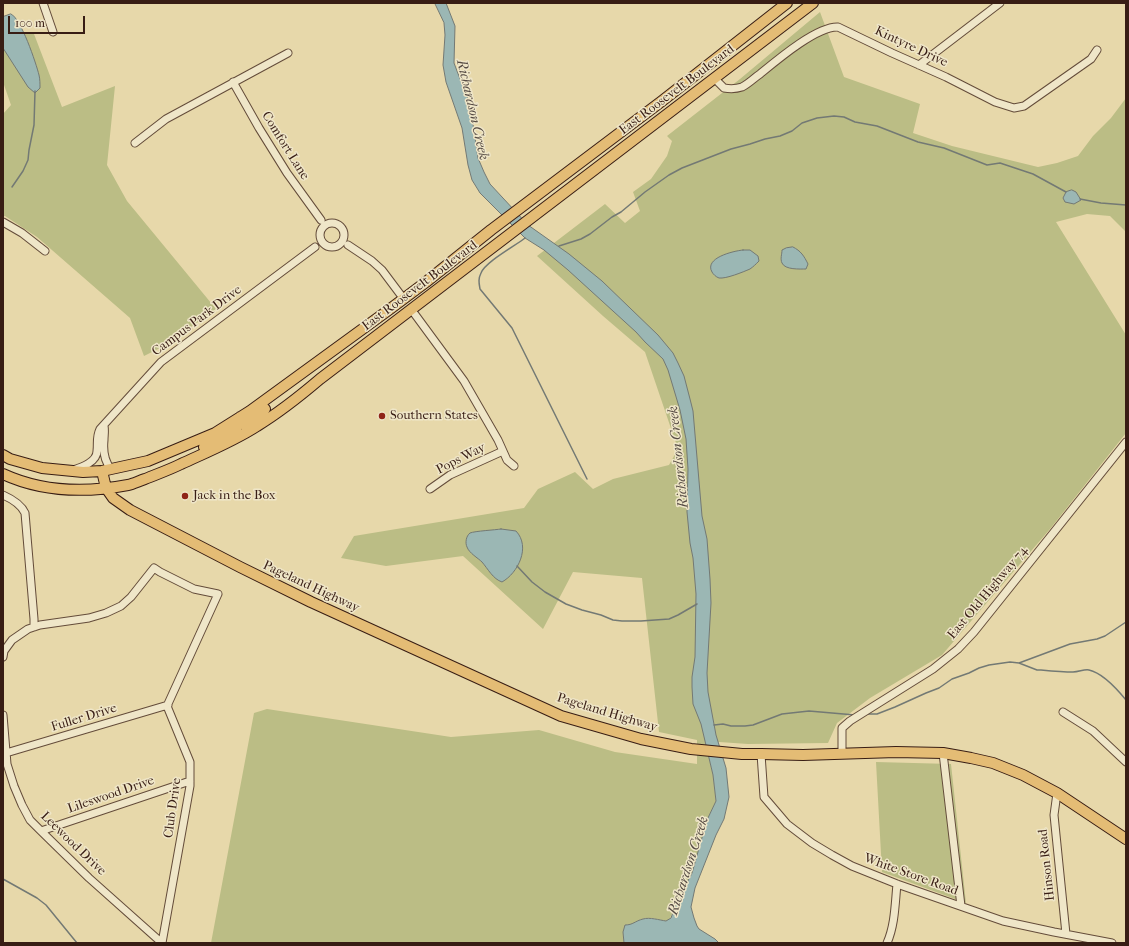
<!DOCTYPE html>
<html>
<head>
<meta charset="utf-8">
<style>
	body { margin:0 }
	#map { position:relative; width:1129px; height:946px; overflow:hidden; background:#e7d8aa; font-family:"IM FELL French Canon",serif }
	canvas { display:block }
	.frame { position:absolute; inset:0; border:4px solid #381d14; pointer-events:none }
	.scale { position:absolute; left:8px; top:16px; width:77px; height:18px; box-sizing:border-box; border:2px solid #381d14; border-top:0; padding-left:5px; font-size:12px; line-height:14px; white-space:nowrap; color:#381d14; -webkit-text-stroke:3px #efe6c8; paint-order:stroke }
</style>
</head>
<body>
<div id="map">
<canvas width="1129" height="946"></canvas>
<div class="frame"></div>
<div class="scale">100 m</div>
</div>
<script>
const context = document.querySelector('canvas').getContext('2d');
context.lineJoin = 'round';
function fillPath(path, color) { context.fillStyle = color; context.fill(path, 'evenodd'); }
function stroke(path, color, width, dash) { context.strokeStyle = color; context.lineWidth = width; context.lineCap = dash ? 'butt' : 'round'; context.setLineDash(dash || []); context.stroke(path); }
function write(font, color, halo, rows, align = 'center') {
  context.font = font + ' "IM FELL French Canon",serif'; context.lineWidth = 3; context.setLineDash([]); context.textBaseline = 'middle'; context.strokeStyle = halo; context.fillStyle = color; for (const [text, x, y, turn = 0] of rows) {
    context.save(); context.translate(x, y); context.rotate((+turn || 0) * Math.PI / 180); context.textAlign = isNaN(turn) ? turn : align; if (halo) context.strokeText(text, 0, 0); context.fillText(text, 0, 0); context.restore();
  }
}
fillPath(new Path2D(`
	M820,12L844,77L920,104L913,133L952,146L1038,167L1057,163L1078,156L1093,136L1111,118L1126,98V232L1110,216L1087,214L1056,222L1126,335V433L1050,529L942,655L870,698L837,723L828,743L748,744L705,741L713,775L716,801L707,820L692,873L669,920C664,922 660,920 656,919C646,917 638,919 630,926L626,925L623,932L624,943H211L254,713L267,709L451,737L539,730L615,752L697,764V740L659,732L642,578L573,572L543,629L463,556L386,566L341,558L354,536L524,508L538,489L575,472L593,489L613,479L669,465L678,449L645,352L603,316L537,256L605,204L625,223L640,211L633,192L651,179L667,156L672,141L667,136L740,79Z
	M3,33L34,34L62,107L115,86L107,165L127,201L216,309L166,345L144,356L130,318L37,237L5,216H3V114L11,105L3,82Z
	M876,762L951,764L966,903L882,872Z`), '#bbbd85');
const water = new Path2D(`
	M435,3H446L455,26L454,63L457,71L470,104L478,158L484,172L490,184L528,225L569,254L602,281L658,335L673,353L678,363L684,376L690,399L693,411L702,516L707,539L710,579L711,603L707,673L708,692L716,735L726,768L729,797L724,819L716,835L695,888L691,907L694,918L697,926L699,929L715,939L719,943H624L623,932L625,925C633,925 635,921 643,919C650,917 659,920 666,921L671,918L676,904L692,873L707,820L716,801L713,775L701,724L693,704L692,687V677L695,657L696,594L693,558L690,543L687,512L688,469L686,439L680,410L668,370L663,359L645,342L636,332L568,270L544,250L525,238L480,193L472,180L468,165L462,128L446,82L443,65L445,35L444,23Z
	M11,14C21,18 36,63 39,75C40,79 40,84 40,88L35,93L28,87L3,48V17Z
	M1072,190L1076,192L1081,200L1074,204L1065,202L1063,198L1066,192Z
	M793,247C801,251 804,256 808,264L806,269C800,269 785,270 782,263C780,259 782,254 782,250L786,248Z
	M743,250H750L758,256L759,261C756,264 753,267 750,269C743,272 726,279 719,278C716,277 713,274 712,272C704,258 733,251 743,250Z
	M501,529L516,531C531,547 518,573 502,582C493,579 488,569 482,562C478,558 469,553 467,547C465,543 466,536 470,533C475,531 495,530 501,529Z`);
fillPath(water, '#9bb7b4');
stroke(water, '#737974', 1);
stroke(new Path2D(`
	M12,187L23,171L28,160L29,150L34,125L35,91
	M1080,199L1101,203L1126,205
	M525,238C515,246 485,262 481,273C478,279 479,283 480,289L512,328L587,479
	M559,246L581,239L590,234L612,217L621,212L645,192L669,175L682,168L731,149L750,144L765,139L780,136L792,131L802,123L817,118L834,116L844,117L855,122L877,126L918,142L944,148L987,165L1000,163L1033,174L1066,192
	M517,566L532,582L545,592L566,604L582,610L601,615L613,620L622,621H641L669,619L678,615L697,604
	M1019,663L1070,644L1097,639L1105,636L1126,622
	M867,714H877L895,707L926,693L939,688L952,679L969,673L979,668L989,665L1010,662L1019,663L1037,670H1041C1052,671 1063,672 1073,672C1079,672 1084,669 1089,670C1103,673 1117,689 1126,700
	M714,725L723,724L731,726H745L753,725L782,714L809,711L855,715
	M3,879L37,898L46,905L77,943`), '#737974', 1.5);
const minor = new Path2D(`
	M43,3L53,32
	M919,65L1000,3
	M714,78L724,88C730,89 736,89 742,87C748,84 754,78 760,74C777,60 817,26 838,27L892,53L946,77L995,102L1014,108L1024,106L1091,59L1097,50
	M233,82L259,128L287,173L321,220
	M135,143L166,119L288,53
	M3,222L22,233L45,251
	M320 235a12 12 0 1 1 24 0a12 12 0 1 1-24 0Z
	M348,245L372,261L382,270L403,298
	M411,309L464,381L498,440L507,460L514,466
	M104,426C105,431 104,435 104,440C103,450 104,461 111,469
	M73,470C82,467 97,462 97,451C98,443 96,437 100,429L161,362L315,247
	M430,489L450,475L503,451
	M3,495C12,499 21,504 25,513L34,619V627
	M3,657L4,651L12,640L28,629L40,625L89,618L106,613L121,606L131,597L154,568L160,572L194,589L218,594L167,706L190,762V786L162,943L89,878L41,831L30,820L22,805L14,786L7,764L3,715
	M1063,712L1093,731L1126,762
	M6,753L168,705
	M943,753L961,906
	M761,754L764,797L787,824L812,843L832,855L852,866L897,884L1003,921L1054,932L1112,943
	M842,754V728L850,721L933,669L958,649L974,632L1126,442
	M1057,793L1054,815L1066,934
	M41,831L190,781
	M887,943C895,925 895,904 897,884`);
const highway = new Path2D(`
	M247,432L246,426L247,423L265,409
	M204,447L236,429L240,417
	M3,455L10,459L42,468L83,472L102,471L148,461L215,433L250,411L390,309L426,282L491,230L662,101L787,3
	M102,471L106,488L113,498L130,510L240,567L311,602L561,716L641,739L691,749L742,754H761L803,755L896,752L943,753L971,758L993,763L1023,775L1057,793L1126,839
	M3,474C42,492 86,493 128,485C133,484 139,481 145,479C157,474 169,470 181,464C207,452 234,441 257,426C280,412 300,396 320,379L813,3`);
stroke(minor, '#644c3a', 9);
stroke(highway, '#381d14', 12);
stroke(minor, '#efe6c8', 7);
stroke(highway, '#e4bc75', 10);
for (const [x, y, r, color] of [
	[382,416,4,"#8f2418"],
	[185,496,4,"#8f2418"]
]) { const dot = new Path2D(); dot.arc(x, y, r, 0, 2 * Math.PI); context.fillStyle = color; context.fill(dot); stroke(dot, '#efe6c8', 1.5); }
write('13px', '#381d14', '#efe6c8', [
	["Kintyre Drive",911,47,25],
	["East Roosevelt Boulevard",677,90,-37],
	["Comfort Lane",285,146,58],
	["East Roosevelt Boulevard",420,286,-37],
	["Campus Park Drive",197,321,-37],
	["Pops Way",461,459,-27],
	["Pageland Highway",311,587,25],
	["East Old Highway 74",988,593,-50],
	["Pageland Highway",607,713,17],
	["Fuller Drive",84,718,-17],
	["Lileswood Drive",111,795,-19],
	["Club Drive",173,808,-82],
	["Leewood Drive",73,844,44],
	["Hinson Road",1047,865,-96],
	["White Store Road",911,875,20]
]);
write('13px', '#381d14', '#efe6c8', [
	["Southern States",390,416],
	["Jack in the Box",193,496]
], 'left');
write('italic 14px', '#564b44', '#efe6c8', [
	["Richardson Creek",472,110,77],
	["Richardson Creek",679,457,-96],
	["Richardson Creek",689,866,-72]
]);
</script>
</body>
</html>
